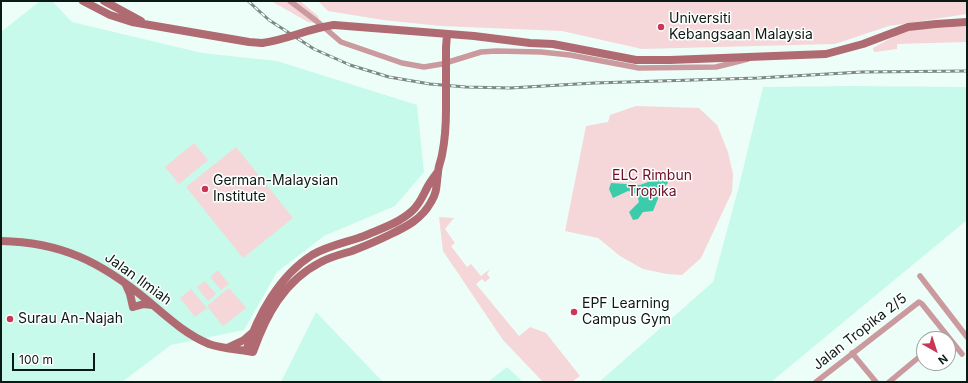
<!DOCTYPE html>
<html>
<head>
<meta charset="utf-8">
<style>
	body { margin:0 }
	#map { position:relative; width:968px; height:383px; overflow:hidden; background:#edfef8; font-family:Inter,sans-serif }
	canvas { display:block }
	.frame { position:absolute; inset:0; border:2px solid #0a1a15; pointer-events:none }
	.north { position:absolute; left:916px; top:331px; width:40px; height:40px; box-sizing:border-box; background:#fff; border:1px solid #9da3a1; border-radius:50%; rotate:141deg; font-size:11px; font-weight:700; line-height:16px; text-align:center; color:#0a1a15 }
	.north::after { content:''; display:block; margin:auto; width:14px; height:18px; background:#c83856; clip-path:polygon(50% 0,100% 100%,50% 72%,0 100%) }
	.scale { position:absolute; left:12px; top:353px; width:83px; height:18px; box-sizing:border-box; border:2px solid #0a1a15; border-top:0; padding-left:5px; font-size:12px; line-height:14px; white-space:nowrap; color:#0a1a15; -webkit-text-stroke:3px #fff; paint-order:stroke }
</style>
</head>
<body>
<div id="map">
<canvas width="968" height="383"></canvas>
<div class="frame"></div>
<div class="north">N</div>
<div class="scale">100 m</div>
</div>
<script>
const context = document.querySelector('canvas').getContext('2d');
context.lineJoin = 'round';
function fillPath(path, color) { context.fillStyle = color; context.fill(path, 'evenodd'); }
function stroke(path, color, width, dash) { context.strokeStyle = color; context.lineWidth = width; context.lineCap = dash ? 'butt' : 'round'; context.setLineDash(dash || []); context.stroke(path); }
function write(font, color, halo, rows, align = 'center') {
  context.font = font + ' Inter,sans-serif'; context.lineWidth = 3; context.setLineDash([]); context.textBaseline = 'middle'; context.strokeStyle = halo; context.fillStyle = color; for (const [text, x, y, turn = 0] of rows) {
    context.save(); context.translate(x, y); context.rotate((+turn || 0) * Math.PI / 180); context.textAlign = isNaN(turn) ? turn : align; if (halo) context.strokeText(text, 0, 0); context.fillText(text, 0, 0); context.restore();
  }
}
fillPath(new Path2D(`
	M40,1H52L72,22L202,53L277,61L417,105L424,172L395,206L324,236L277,272L244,330L171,345L122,382H1V32Z
	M851,86L967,87V220L771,382H599L713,282L739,186L763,87Z
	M316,312L383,382H281Z
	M507,367L523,382H488Z`), '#c7faea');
fillPath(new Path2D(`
	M271,1H300L318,16L319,19L314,23L308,22Z
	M318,1H967V14L889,26L835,44L642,49L562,31L440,26L383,20L328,11Z
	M967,26V42L897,44V49L875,52L873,50V48L906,30Z
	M636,106L699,108L717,125L728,152L733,174L732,192L701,258L682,275L667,274L643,269L620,256L598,238L565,231L586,126L608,122L610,115Z
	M194,143L208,160L179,184L165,167Z
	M236,147L293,218L243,258L186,187Z
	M439,217L454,218L445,229L455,243L451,246L467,267L471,264L481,276L490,269L487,274L490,278L485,282L482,279L476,284L519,336L530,327L546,333L580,376L572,382H543L503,340L443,251Z
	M218,270L229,284L221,290L210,277Z
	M205,281L216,294L208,301L197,287Z
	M229,288L246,308L223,326L207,306Z
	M191,289L207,308L195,317L180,298Z`), '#f5d7d9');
fillPath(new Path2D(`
	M659,178H666L668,183L662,189L653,211L643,212L638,219L633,220L629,212L639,202L637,194L628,191L613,198L609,189L611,183L640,185Z`), '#3accab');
stroke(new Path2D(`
	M290,1L319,23L341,42L402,63L424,67L442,64L481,52L496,51L541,52L570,55L639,68L716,67L748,59
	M920,276L967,337
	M852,353L876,382
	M816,382L919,302L922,304L962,354
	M889,382L924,353`), '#ca9a9e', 5.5);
stroke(new Path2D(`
	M83,1L110,15L132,22L249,42L262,43
	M104,1L141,21
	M334,25L474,36L530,43L553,44L636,60H670L826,54L863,44L908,27L936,24L967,22
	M446,48L447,34
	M1,241C61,242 101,262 147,300C166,316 185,334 209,344C223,349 239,349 253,352C266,315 284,281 321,262C330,257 342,254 352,251C365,246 377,241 389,235C406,227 422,219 431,202C438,191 436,184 438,173C438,167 441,161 442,155C445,140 446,125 446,110
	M126,285L130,294L133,307L144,304L152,305
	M227,348L244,340L252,333
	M246,351C258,315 279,276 312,255C327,246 348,242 364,236C380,229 399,223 412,211C420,204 423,195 428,186C431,181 434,177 437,173`), '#b06b72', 8);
const rail = new Path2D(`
	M248,1L269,20L314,49L350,65L389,77L430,84L466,87L510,88L594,83L758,78L862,72L967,71`);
stroke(rail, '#7a8a85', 3);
stroke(rail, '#fff', 1.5, [4.5]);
stroke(new Path2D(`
	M262,43C287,40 309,28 334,25
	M446,48V110`), '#b06b72', 8);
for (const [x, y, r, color] of [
	[661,27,4,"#c83856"],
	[205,189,4,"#c83856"],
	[574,312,4,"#c83856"],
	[10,319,4,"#c83856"]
]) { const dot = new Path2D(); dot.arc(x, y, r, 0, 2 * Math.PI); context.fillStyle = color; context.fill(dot); stroke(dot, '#fff', 1.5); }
write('14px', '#0a1a15', '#fff', [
	["Universiti",669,19],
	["Kebangsaan Malaysia",669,35],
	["German-Malaysian",213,181],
	["Institute",213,197],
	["EPF Learning",582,304],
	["Campus Gym",582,320],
	["Surau An-Najah",18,319]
], 'left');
write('14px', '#6d0d27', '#fff', [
	["ELC Rimbun",652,176],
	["Tropika",652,192]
]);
write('14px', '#0a1a15', '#fff', [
	["Jalan Ilmiah",138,279,36],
	["Jalan Tropika 2/5",860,332,-38]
]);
</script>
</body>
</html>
